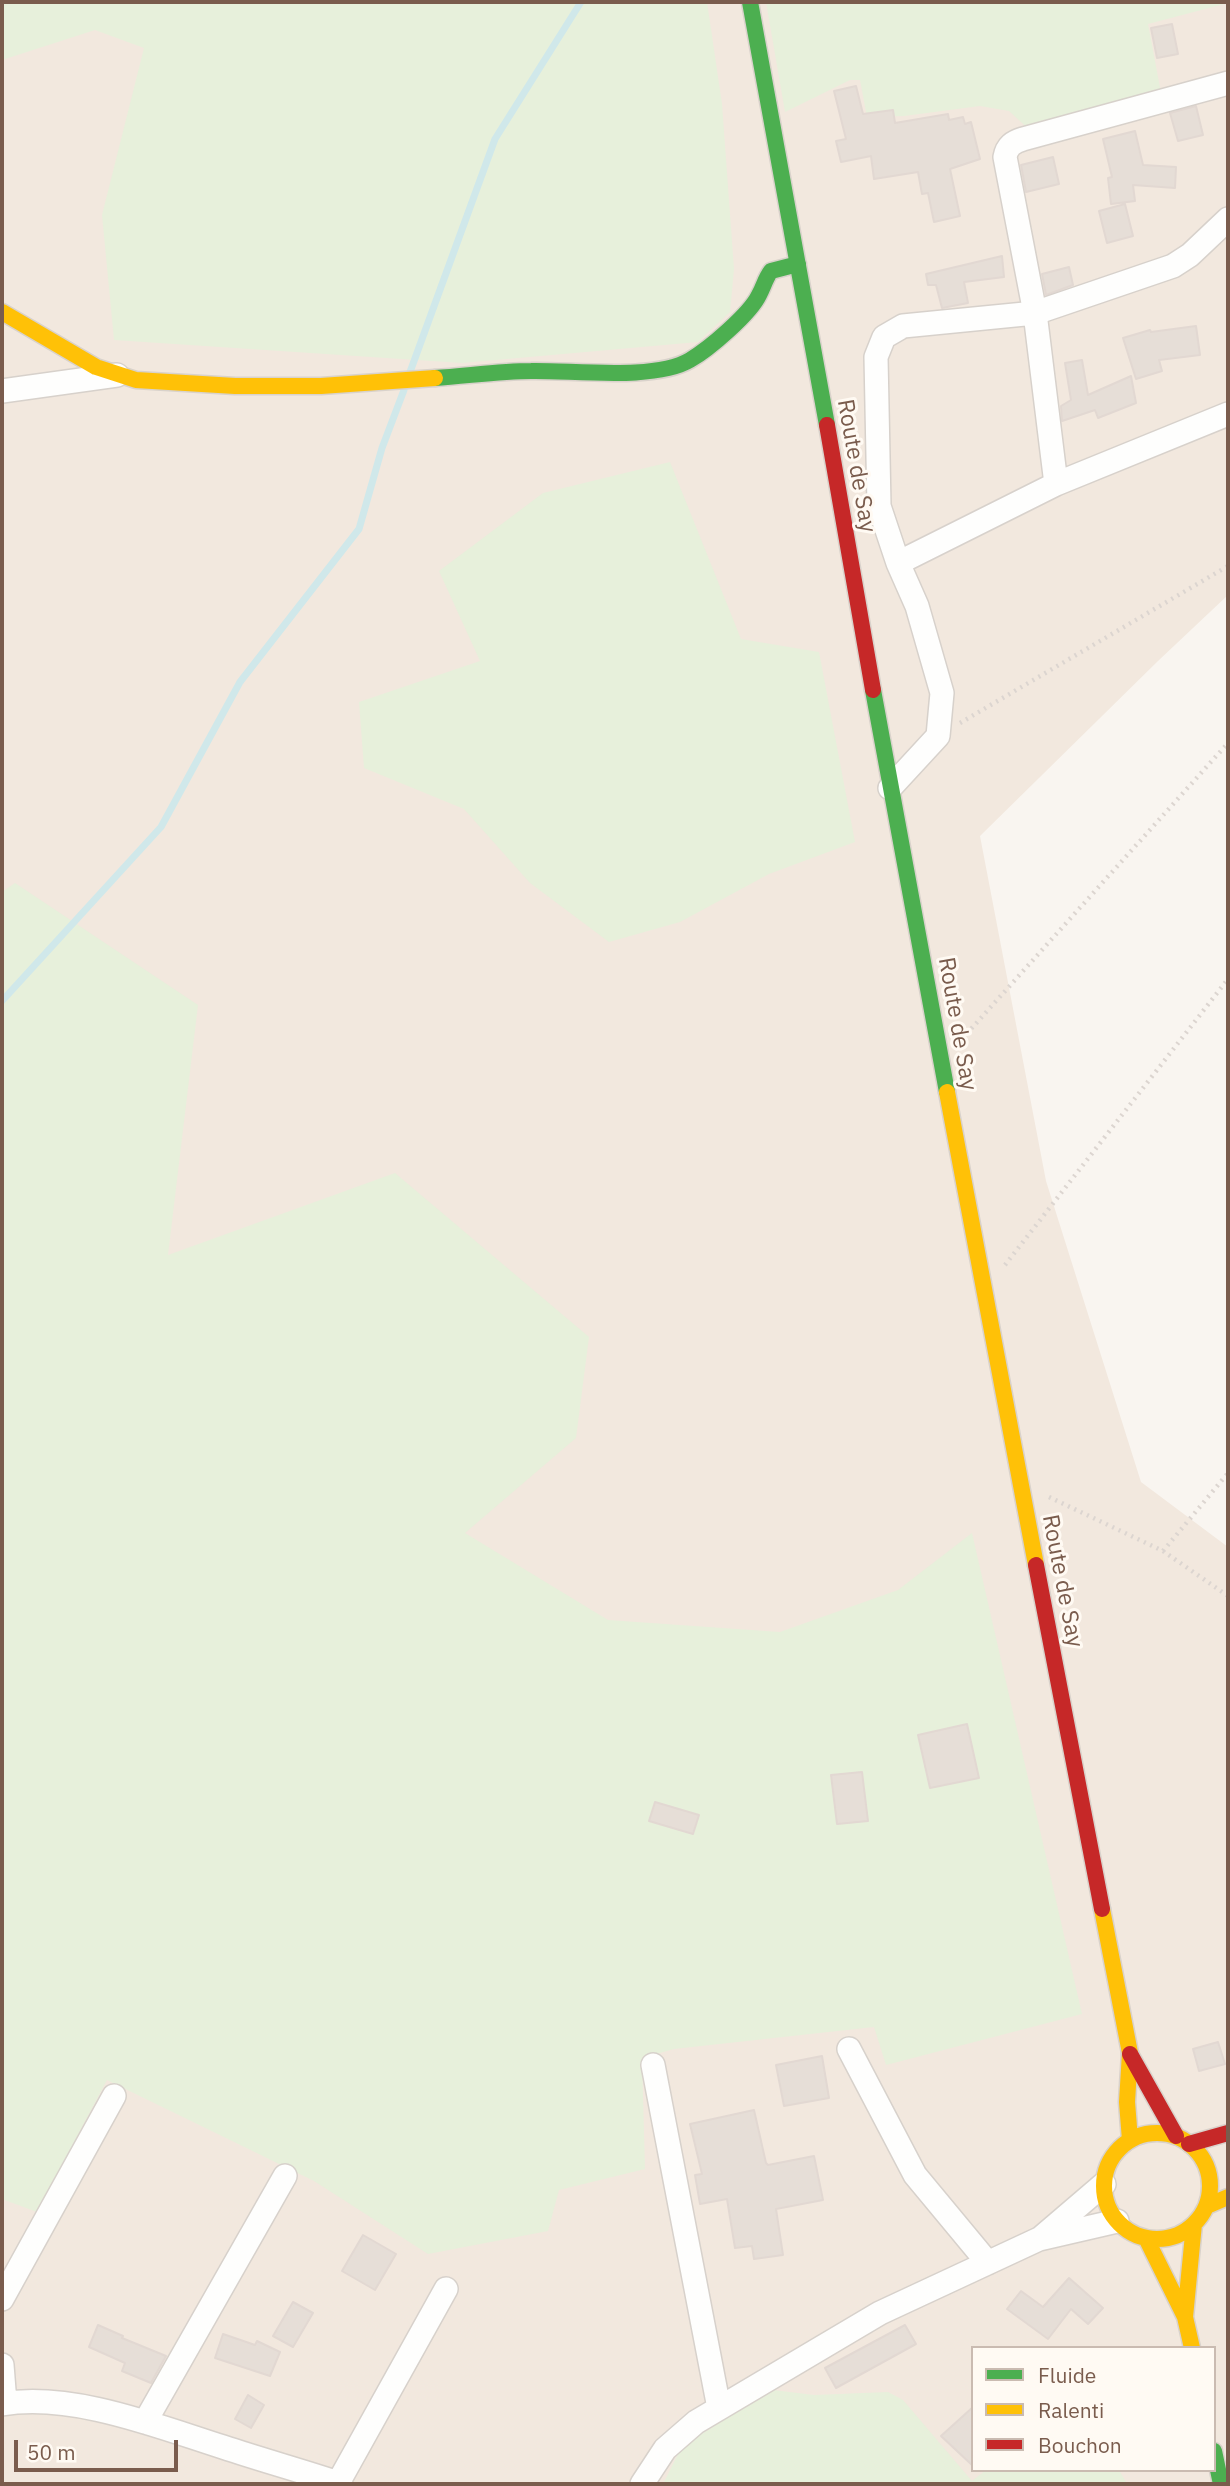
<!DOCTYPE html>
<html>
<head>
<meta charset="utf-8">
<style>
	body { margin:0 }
	#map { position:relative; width:1230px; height:2486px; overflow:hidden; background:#f9f5f0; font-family:"IBM Plex Sans",sans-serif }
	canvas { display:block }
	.frame { position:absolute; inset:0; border:4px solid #7a5c4d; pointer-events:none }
	.legend { position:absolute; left:971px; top:2346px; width:245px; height:126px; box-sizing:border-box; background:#fffaf3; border:2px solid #cabbb1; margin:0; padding:9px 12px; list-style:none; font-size:21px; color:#7a5c4d }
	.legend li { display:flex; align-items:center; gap:14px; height:35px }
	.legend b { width:35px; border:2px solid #cabbb1 }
	.scale { position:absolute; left:14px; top:2440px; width:164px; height:32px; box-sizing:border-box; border:4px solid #7a5c4d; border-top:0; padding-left:9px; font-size:21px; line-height:24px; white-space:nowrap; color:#7a5c4d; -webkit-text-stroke:5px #fffaf3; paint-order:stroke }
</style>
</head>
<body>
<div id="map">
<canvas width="1230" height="2486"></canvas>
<div class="frame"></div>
<ul class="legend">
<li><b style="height:9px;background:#4caf50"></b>Fluide</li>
<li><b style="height:9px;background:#ffc107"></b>Ralenti</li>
<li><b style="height:9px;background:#c62828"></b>Bouchon</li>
</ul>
<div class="scale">50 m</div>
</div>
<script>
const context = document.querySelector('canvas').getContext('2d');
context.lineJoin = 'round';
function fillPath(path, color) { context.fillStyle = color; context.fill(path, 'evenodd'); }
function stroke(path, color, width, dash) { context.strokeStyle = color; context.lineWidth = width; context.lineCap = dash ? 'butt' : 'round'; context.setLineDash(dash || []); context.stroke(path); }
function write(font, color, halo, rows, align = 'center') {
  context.font = font + ' "IBM Plex Sans",sans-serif'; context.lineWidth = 6; context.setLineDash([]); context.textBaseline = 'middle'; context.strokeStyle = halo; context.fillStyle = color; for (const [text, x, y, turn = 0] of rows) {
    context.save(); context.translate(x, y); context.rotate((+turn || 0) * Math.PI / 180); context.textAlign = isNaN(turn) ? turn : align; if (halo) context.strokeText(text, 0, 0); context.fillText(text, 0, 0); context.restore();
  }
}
fillPath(new Path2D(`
	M2,2H1228V595L1158,661L980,836L1046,1181L1141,1482L1228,1547V2484H2ZM973,2348H1214V2470H973Z`), '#f2e8de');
fillPath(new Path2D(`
	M2,2H707L722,104L734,269L730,312L698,342L462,363L114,340L102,215L144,48L95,30L2,60Z
	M766,2H1228V3L1148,24L1162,98L1033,133L1009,111L980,106L904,116L867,117L860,80H850L785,112Z
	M670,462L741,639L819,652L855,842L769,874L680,922L609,942L530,883L464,809L364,768L359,702L480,661L439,571L543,493Z
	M15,883L198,1005L168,1255L395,1173L589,1337L576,1438L465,1533L608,1620L780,1632L898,1590L972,1533L1082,2014L886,2065L874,2027L674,2049L642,2058L645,2169L559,2190L548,2231L428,2254L314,2181L107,2080L37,2212L2,2199V892Z
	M773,2390L814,2395L888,2392L903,2400L972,2481L986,2470H1119L1127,2484H663L682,2446Z`), '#e7f0db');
stroke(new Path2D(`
	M410,372L495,139L581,2
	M2,1001L161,827L240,682L359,529L382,448L404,390`), '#d0e8ea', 7);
const building = new Path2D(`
	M1172,24L1178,54L1157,58L1151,28Z
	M856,86L863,114L893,110L895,123L948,114L949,120L963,117L965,124L971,122L980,159L950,169L960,216L934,222L928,193L922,194L918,172L874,179L871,156L841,162L836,141L846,139L834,91Z
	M1196,106L1203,135L1178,141L1170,113Z
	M1135,131L1143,165L1176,167L1175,188L1133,185L1135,201L1111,204L1108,178L1112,177L1103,139Z
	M1053,157L1059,184L1026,192L1021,165Z
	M1125,204L1133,236L1107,243L1099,211Z
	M1002,256L1004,277L964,282L968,303L942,308L936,285H928L926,274Z
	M1069,267L1073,285L1046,295L1042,274Z
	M1196,326L1200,355L1159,360L1162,371L1136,379L1123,338L1150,330L1151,332Z
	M1082,360L1088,395L1131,376L1136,403L1098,418L1095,410L1062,421L1061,406L1071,400L1065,363Z
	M967,1724L979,1778L930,1788L918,1735Z
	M862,1772L868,1821L837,1824L831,1775Z
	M655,1802L699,1815L693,1834L649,1821Z
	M1218,2042L1225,2064L1199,2071L1193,2049Z
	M822,2056L829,2098L784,2106L776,2065Z
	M754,2110L766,2163L768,2165L814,2156L823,2200L776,2209L783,2255L754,2259L752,2246L735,2248L727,2199L700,2204L695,2175L702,2174L690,2124Z
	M363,2235L396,2254L375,2290L342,2271Z
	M1069,2278L1103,2308L1088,2324L1071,2309L1048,2339L1007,2309L1021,2291L1043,2307Z
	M293,2302L313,2313L293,2347L273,2336Z
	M98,2325L123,2336L122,2338L166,2356L151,2383L122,2371L125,2363L89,2347Z
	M905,2325L916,2344L836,2388L825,2368Z
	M223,2334L255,2345L257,2341L280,2352L270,2376L215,2358Z
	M248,2395L264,2405L251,2428L235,2419Z
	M973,2407V2466L941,2436Z`);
fillPath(building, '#e6ded7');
stroke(building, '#e2d8d2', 2);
const street = new Path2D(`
	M2,391L117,375
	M1056,484L1035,313L1005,157C1007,146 1013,142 1023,139L1228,83
	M898,563L1056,484L1228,414
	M890,788L938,736L942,693L917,606L898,563L879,506L876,357L884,337L903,326L1035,313L1173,266L1190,255L1228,219
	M849,2049L915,2175L988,2263
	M653,2065L719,2408
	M1042,2237L1104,2184
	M2,2299L114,2096
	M2,2365L5,2403
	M2,2404C71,2392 157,2426 223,2447C262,2460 302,2471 341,2484
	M145,2422L285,2176
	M338,2483L446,2289
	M642,2484L665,2449L696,2422L880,2313L1039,2239L1117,2221`);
const fast = new Path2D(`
	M750,2L827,425
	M435,378C467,376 500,371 531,371C572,370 655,381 690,360C709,349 750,314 759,295C764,286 765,279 771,271L798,264
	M873,690L947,1092
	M1214,2451L1221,2484`);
const slow = new Path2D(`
	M2,312L96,367L136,380L235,386H321L435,378
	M947,1092L1036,1565
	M1102,1909L1130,2053L1127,2102L1130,2140
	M1104 2186a53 53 0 1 1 106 0a53 53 0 1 1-106 0Z
	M1207,2206L1228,2197
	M1146,2238L1185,2317
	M1192,2348L1185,2317L1194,2224`);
const jam = new Path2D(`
	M827,425L873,690
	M1036,1565L1102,1909
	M1130,2054L1176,2136
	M1189,2144L1228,2133`);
stroke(street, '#d7d1cb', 26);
stroke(fast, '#d9d2cb', 19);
stroke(slow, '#d9d2cb', 19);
stroke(jam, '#d9d2cb', 19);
stroke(new Path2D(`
	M960,723L1228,566
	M962,1039L1228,743
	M1005,1265L1228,979
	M1049,1497L1163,1551L1228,1596
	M1163,1551L1228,1473`), '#dcd5d0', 4.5, [2, 5]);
stroke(street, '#fefefd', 23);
stroke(fast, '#4caf50', 16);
stroke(slow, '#ffc107', 16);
stroke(jam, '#c62828', 16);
write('23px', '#7a5c4d', '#fffaf3', [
	["Route de Say",856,466,80],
	["Route de Say",957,1024,80],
	["Route de Say",1062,1581,79]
]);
</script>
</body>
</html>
